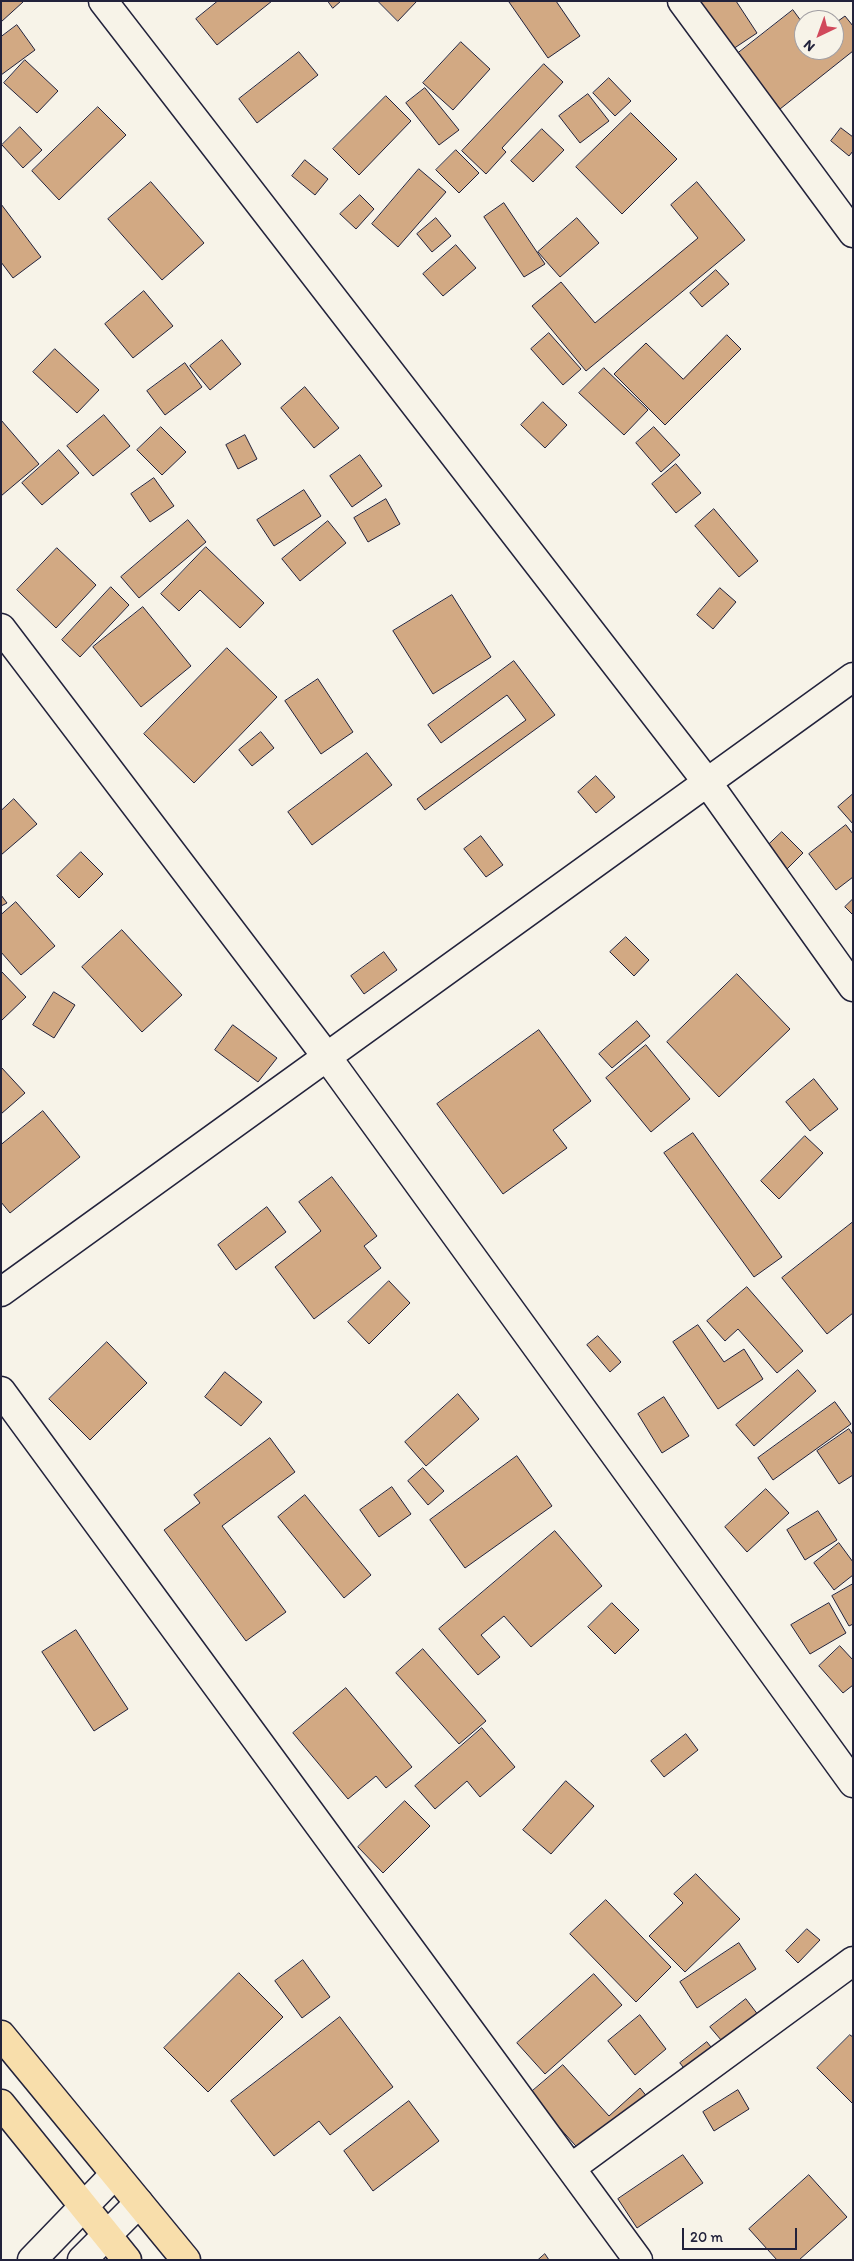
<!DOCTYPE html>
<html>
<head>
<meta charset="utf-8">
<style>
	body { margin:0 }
	#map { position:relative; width:854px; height:2261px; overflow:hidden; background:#f7f3e8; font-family:Itim,sans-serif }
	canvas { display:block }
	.frame { position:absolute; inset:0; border:2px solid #22223b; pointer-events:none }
	.north { position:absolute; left:794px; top:10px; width:50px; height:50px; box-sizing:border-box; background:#f7f3e8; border:1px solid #a29fa3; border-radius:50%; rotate:222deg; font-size:14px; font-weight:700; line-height:20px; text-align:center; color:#22223b }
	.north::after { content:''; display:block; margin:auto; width:18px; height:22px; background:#d1495b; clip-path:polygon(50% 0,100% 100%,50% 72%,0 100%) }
	.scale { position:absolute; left:682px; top:2228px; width:115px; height:22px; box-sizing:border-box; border:2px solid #22223b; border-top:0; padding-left:6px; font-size:15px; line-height:18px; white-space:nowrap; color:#22223b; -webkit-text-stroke:4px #f7f3e8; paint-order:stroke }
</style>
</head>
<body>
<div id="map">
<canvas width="854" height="2261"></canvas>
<div class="frame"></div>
<div class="north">N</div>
<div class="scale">20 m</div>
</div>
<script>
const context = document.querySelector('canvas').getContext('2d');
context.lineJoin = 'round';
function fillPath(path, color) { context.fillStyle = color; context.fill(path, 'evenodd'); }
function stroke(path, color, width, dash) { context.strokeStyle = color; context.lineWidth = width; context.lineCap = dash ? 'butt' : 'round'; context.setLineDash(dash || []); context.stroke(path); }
const building = new Path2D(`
	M1,1H22L23,2L1,22Z
	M218,1H272L217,45L196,19Z
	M328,1H341L333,8Z
	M378,1H417L398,21Z
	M556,1L580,36L548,58L509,2Z
	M700,1H736L757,33L733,49Z
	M793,10L804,25V50H834V24L845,16L853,26V51L780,109L737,54Z
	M17,25L35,50L1,75V37Z
	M461,42L490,69L453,110L423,83Z
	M299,52L318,75L257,123L239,99Z
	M25,60L58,91L37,113L4,83Z
	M544,64L563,82L502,148L506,152L486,174L462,151Z
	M609,78L631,101L615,116L593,93Z
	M425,88L459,130L439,145L406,103Z
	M588,94L609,121L580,143L559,116Z
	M386,96L411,121L359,175L333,149Z
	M98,107L126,135L59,200L32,171Z
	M631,113L677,159L622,214L576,167Z
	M20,127L42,150L23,168L2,145Z
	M841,128L853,137V151L849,156L831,141Z
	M542,129L564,150L533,182L511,161Z
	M456,150L479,173L459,193L436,170Z
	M305,160L328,179L315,195L292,176Z
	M419,169L446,192L398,247L372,224Z
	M151,182L204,243L162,280L108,219Z
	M697,182L745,240L586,371L532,306L561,282L595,323L698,238L671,205Z
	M360,195L374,209L356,229L340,214Z
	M504,203L545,264L524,277L484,217Z
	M1,204L41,257L13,278L1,262Z
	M436,218L451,236L432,252L417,234Z
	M577,218L599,243L560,277L538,252Z
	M456,245L476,268L443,296L423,274Z
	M716,270L729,284L702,307L690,293Z
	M144,291L173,326L133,358L105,324Z
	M549,333L581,369L563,385L531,349Z
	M727,335L741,349L665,425L614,374L646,343L683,379Z
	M222,340L241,364L210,390L190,366Z
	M55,349L99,390L77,413L33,372Z
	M185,363L202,387L165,415L147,391Z
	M604,368L648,410L624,435L579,393Z
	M305,387L339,428L314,448L281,408Z
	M543,402L567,425L545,448L521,425Z
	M104,415L130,446L93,476L67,446Z
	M1,420L39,464L1,496Z
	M161,427L186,452L162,475L137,450Z
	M654,427L680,455L661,472L636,443Z
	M245,435L257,459L238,469L226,445Z
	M59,450L79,473L42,505L22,483Z
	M360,455L382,486L352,507L330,476Z
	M676,464L701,493L676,513L652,484Z
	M154,478L174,506L150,522L131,494Z
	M304,490L321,516L274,546L257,520Z
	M386,499L400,524L368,542L354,518Z
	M714,509L758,561L739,577L695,526Z
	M188,520L206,542L139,598L121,577Z
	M328,521L346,543L300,581L282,559Z
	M206,547L264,603L240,628L200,590L179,611L161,594Z
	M57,548L96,585L56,628L17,590Z
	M111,587L129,605L80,657L62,640Z
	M720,588L736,602L713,629L697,615Z
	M452,595L491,657L433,694L393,631Z
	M143,607L191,666L141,707L93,647Z
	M227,648L277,697L194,783L144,734Z
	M514,661L555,715L425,810L417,799L526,720L507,695L441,743L428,725Z
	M318,679L353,732L321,754L285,701Z
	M261,732L274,748L252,766L239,750Z
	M367,753L392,785L312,845L288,812Z
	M596,776L615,797L596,813L578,792Z
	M853,794V824L838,807Z
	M14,799L37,824L1,855V811Z
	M846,825L853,834V877L836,890L809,854Z
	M782,832L803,853L783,873L762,851Z
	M481,836L503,865L486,877L464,849Z
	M81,852L103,874L79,898L57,876Z
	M1,895L7,903L1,906Z
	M853,899V915L845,907Z
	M16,902L55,946L21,975L1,952V915Z
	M122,930L182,995L142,1032L82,967Z
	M626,937L649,960L634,976L610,952Z
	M384,952L397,970L364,994L351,976Z
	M1,971L26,997L1,1021Z
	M737,974L790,1029L719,1097L667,1042Z
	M54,992L75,1005L54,1038L33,1025Z
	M637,1021L650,1036L612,1068L599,1054Z
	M233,1025L277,1058L258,1082L215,1050Z
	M539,1030L591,1101L553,1130L567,1148L503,1194L437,1104Z
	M646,1045L690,1099L651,1132L606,1078Z
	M1,1067L25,1093L1,1114Z
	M814,1079L838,1109L810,1131L786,1102Z
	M43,1111L80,1157L10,1213L1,1202V1145Z
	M693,1133L782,1257L754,1277L664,1153Z
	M805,1136L823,1153L779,1199L761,1181Z
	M332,1177L377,1236L364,1246L381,1268L314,1319L275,1267L321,1231L299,1202Z
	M267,1207L286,1232L236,1270L218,1245Z
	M853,1222V1313L827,1334L782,1278Z
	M389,1281L410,1303L369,1344L348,1322Z
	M747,1287L803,1351L777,1373L738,1329L725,1341L707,1321Z
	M698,1325L724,1362L744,1349L763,1379L718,1409L673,1342Z
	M598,1336L621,1362L610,1372L587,1345Z
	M107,1342L147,1383L90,1440L49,1399Z
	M798,1370L816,1391L754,1446L736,1425Z
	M225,1372L262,1402L241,1426L205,1397Z
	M458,1394L479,1419L426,1466L405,1442Z
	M664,1397L689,1436L662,1453L638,1414Z
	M835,1402L851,1424L773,1480L758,1458Z
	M849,1429L853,1435V1475L839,1484L817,1451Z
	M270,1438L295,1472L222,1526L286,1612L246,1641L164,1530L200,1503L194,1495Z
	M517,1456L552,1506L465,1568L430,1520Z
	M423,1468L444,1491L428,1505L408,1481Z
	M392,1487L411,1514L379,1537L360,1510Z
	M766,1489L789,1513L747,1552L725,1527Z
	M305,1495L371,1575L344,1598L278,1517Z
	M818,1511L837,1540L805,1560L787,1530Z
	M555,1531L602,1586L531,1647L504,1616L481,1635L500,1657L478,1675L439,1629Z
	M839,1543L853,1562V1575L834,1590L814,1563Z
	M853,1584V1624L849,1626L832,1596Z
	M612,1603L639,1630L615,1654L588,1627Z
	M829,1603L846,1633L810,1654L791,1625Z
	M76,1630L128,1709L94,1731L42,1652Z
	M840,1646L853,1660V1685L843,1693L819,1666Z
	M423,1649L486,1721L459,1744L396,1673Z
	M346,1688L412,1767L386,1788L376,1776L348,1799L293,1733Z
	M482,1728L515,1767L480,1797L467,1781L435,1809L415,1786Z
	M686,1734L698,1750L664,1777L651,1761Z
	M566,1781L594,1806L551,1854L523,1830Z
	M405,1801L430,1826L383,1873L358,1847Z
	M696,1874L740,1919L685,1972L649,1936L683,1903L674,1894Z
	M606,1900L671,1967L636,2002L570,1934Z
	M807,1929L820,1940L798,1963L786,1951Z
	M739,1943L756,1969L697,2008L680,1982Z
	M303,1960L330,1997L302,2018L275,1981Z
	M239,1973L283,2017L208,2092L164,2048Z
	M594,1974L622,2005L545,2074L517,2043Z
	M746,1999L762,2020L727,2047L710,2027Z
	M640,2015L666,2049L635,2075L608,2041Z
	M340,2017L393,2087L330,2135L319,2121L274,2156L231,2101Z
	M850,2035L853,2037V2104L817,2068Z
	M707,2042L723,2062L696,2084L680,2063Z
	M563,2065L609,2116L640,2088L648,2098L584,2155L529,2094Z
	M738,2090L749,2109L714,2131L703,2112Z
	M409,2101L439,2141L373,2191L344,2151Z
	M683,2155L703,2183L637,2228L618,2199Z
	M809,2175L847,2217L799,2260H777L749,2229Z
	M545,2254L549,2260H538Z`);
fillPath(building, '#d2a983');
stroke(building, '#22223b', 1);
const minor = new Path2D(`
	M103,1L707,782L853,987
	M682,1L853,233
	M1,628L327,1057L853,1783
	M1,1292L853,677
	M1,1391L638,2260
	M571,2168L853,1961
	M32,2260L115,2174
	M82,2260L139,2203`);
const major = new Path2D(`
	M1,2035L186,2260
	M1,2104L127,2260`);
stroke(minor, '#22223b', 31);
stroke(major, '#22223b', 31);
stroke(minor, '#f7f3e8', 28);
stroke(major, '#f8deab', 28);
</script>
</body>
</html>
